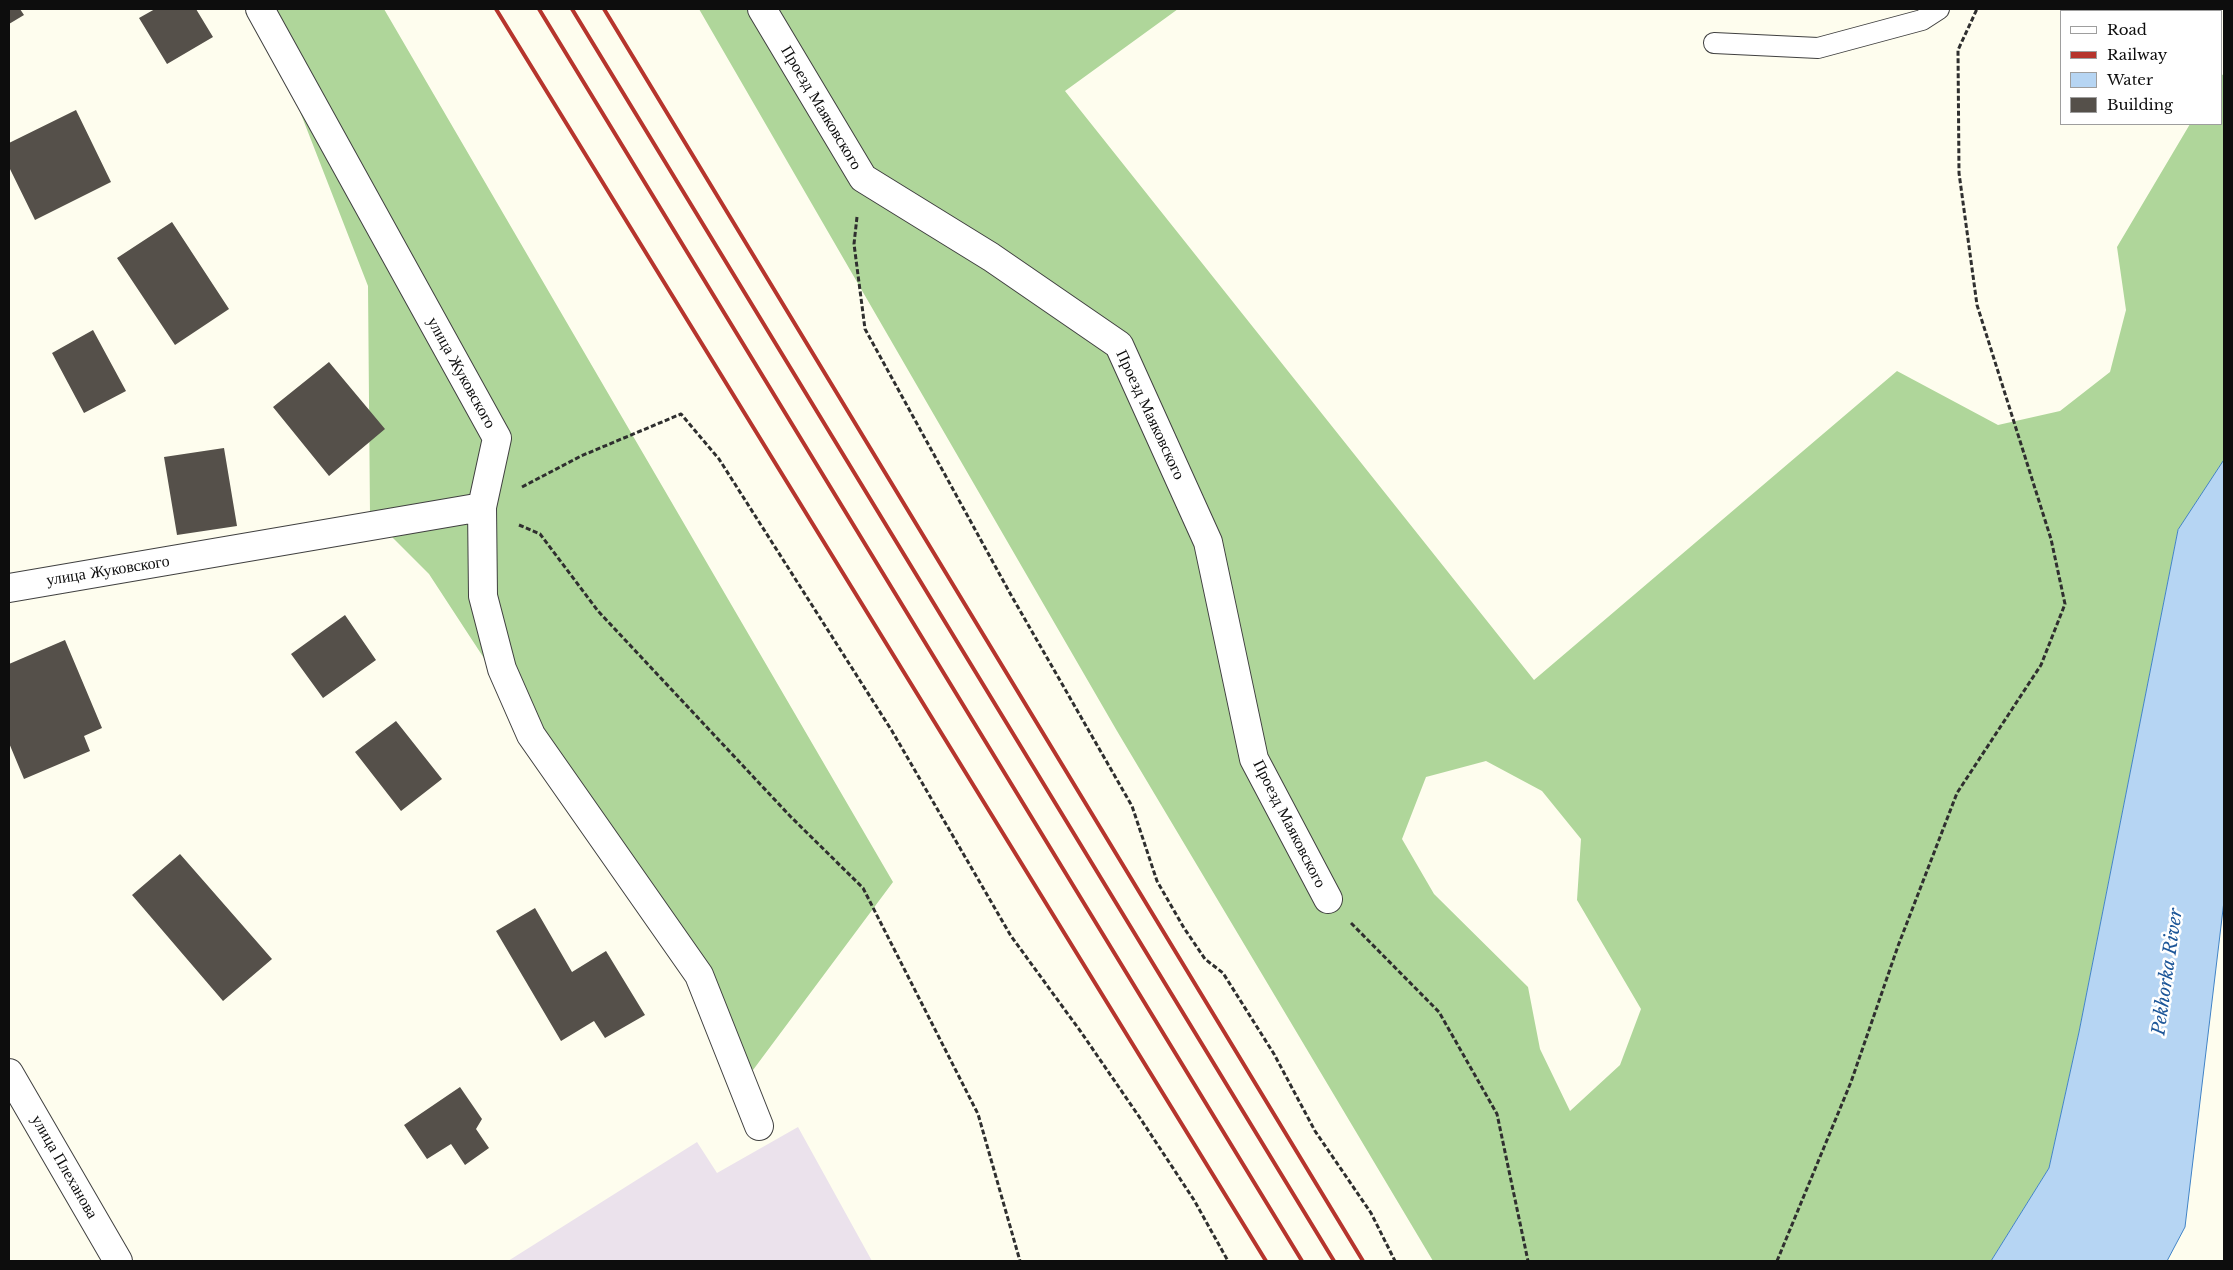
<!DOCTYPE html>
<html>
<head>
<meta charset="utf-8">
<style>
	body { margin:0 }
	#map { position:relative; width:2233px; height:1270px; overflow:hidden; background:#fefdee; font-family:"Libre Baskerville",serif }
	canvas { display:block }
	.frame { position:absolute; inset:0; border:10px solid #0d0d0d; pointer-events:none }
	.legend { position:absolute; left:2060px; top:10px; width:162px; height:115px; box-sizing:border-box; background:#fff; border:1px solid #9e9e9e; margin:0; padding:6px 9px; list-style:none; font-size:15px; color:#0d0d0d }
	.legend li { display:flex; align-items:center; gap:10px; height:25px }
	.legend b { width:25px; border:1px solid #9e9e9e }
</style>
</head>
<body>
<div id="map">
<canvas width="2233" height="1270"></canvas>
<div class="frame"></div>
<ul class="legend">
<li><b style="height:6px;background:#fff"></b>Road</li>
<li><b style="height:6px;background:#b6352d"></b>Railway</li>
<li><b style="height:14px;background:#b6d5f3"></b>Water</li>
<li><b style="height:14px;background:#55504a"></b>Building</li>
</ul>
</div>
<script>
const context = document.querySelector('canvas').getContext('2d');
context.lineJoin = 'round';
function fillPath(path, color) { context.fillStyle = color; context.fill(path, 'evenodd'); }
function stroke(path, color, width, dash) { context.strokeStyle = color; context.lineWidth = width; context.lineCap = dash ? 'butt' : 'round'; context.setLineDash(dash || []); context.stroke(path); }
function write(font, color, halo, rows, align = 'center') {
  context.font = font + ' "Libre Baskerville",serif'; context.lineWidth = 5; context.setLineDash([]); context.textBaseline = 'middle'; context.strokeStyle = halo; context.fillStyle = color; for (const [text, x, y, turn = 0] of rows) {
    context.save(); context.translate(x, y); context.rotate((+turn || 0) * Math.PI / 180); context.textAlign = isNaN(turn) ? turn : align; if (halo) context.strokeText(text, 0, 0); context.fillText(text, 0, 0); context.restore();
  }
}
fillPath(new Path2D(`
	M798,1127L872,1261H508L697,1142L717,1173Z`), '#ebe2ec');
fillPath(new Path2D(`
	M260,9H384L893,882L753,1070L429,574L370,515L368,286Z
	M699,9H1178L1065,91L1534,680L1897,371L1998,425L2060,411L2110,372L2126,310L2117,247L2190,124H2222V75L2224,74V460L2178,530L2079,1032L2049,1168L1991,1261H1433L1117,731ZM1486,761L1542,791L1581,839L1577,900L1641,1009L1620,1065L1570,1111L1540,1049L1528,987L1434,894L1402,839L1426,777Z`), '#afd69a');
const water = new Path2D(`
	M2224,460V901L2185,1227L2167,1261H1991L2049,1168L2079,1032L2178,530Z`);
fillPath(water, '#b6d5f3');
stroke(water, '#4183c6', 1);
fillPath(new Path2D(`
	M9,9H20L24,15L9,24Z
	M155,9H196L213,37L167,64L139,18Z
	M76,110L111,182L35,220L9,167V143Z
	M172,222L229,309L175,345L117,258Z
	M93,330L126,391L84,413L52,353Z
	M329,362L385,429L329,476L273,407Z
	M224,448L237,526L177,535L164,457Z
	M345,615L376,660L323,698L291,654Z
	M65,640L102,728L84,736L90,751L24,779L9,743V664Z
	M396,721L442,779L401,811L355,752Z
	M180,854L272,959L223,1001L132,895Z
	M535,908L572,972L606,951L645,1015L605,1038L594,1021L561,1041L496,931Z
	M460,1087L482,1119L476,1129L489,1148L465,1165L451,1144L427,1159L404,1125Z`), '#55504a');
const service = new Path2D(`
	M1714,43L1818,48L1922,20L1939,9`);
const minor = new Path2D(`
	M762,9L863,178L991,257L1119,345L1208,542L1254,759L1328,899
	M482,507L483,596L502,669L531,735L699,975L759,1126
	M9,588L482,507L497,438L260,9
	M9,1073L118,1261`);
stroke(service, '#404040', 22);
stroke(minor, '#404040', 30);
stroke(new Path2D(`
	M857,217L854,244L865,329L1011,595L1132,806L1157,881L1184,928L1205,959L1223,973L1274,1054L1315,1131L1371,1213L1395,1261
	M522,487L581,456L681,414L719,459L892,731L1011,936L1081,1032L1140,1118L1194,1200L1228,1261
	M519,525L540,534L598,611L790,816L863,888L978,1114L1020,1261
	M1351,923L1439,1012L1497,1114L1528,1261
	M1777,1261L1851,1082L1898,946L1957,793L2041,665L2065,604L2051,539L1977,305L1959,173L1958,50L1977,9`), '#2f2f2f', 3, [5, 2.5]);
stroke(service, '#fff', 20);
stroke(minor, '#fff', 28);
stroke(new Path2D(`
	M496,9L1266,1261
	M539,9L1302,1261
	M572,9L1334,1261
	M604,9L1363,1261`), '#b6352d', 4);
write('16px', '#0d0d0d', '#fff', [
	["Проезд Маяковского",821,108,59],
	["улица Жуковского",461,373,61],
	["Проезд Маяковского",1150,415,65],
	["улица Жуковского",108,571,-9],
	["Проезд Маяковского",1289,824,63],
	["улица Плеханова",64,1167,60]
]);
write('italic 18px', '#1d5698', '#fff', [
	["Pekhorka River",2168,972,-82]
]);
</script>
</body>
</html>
